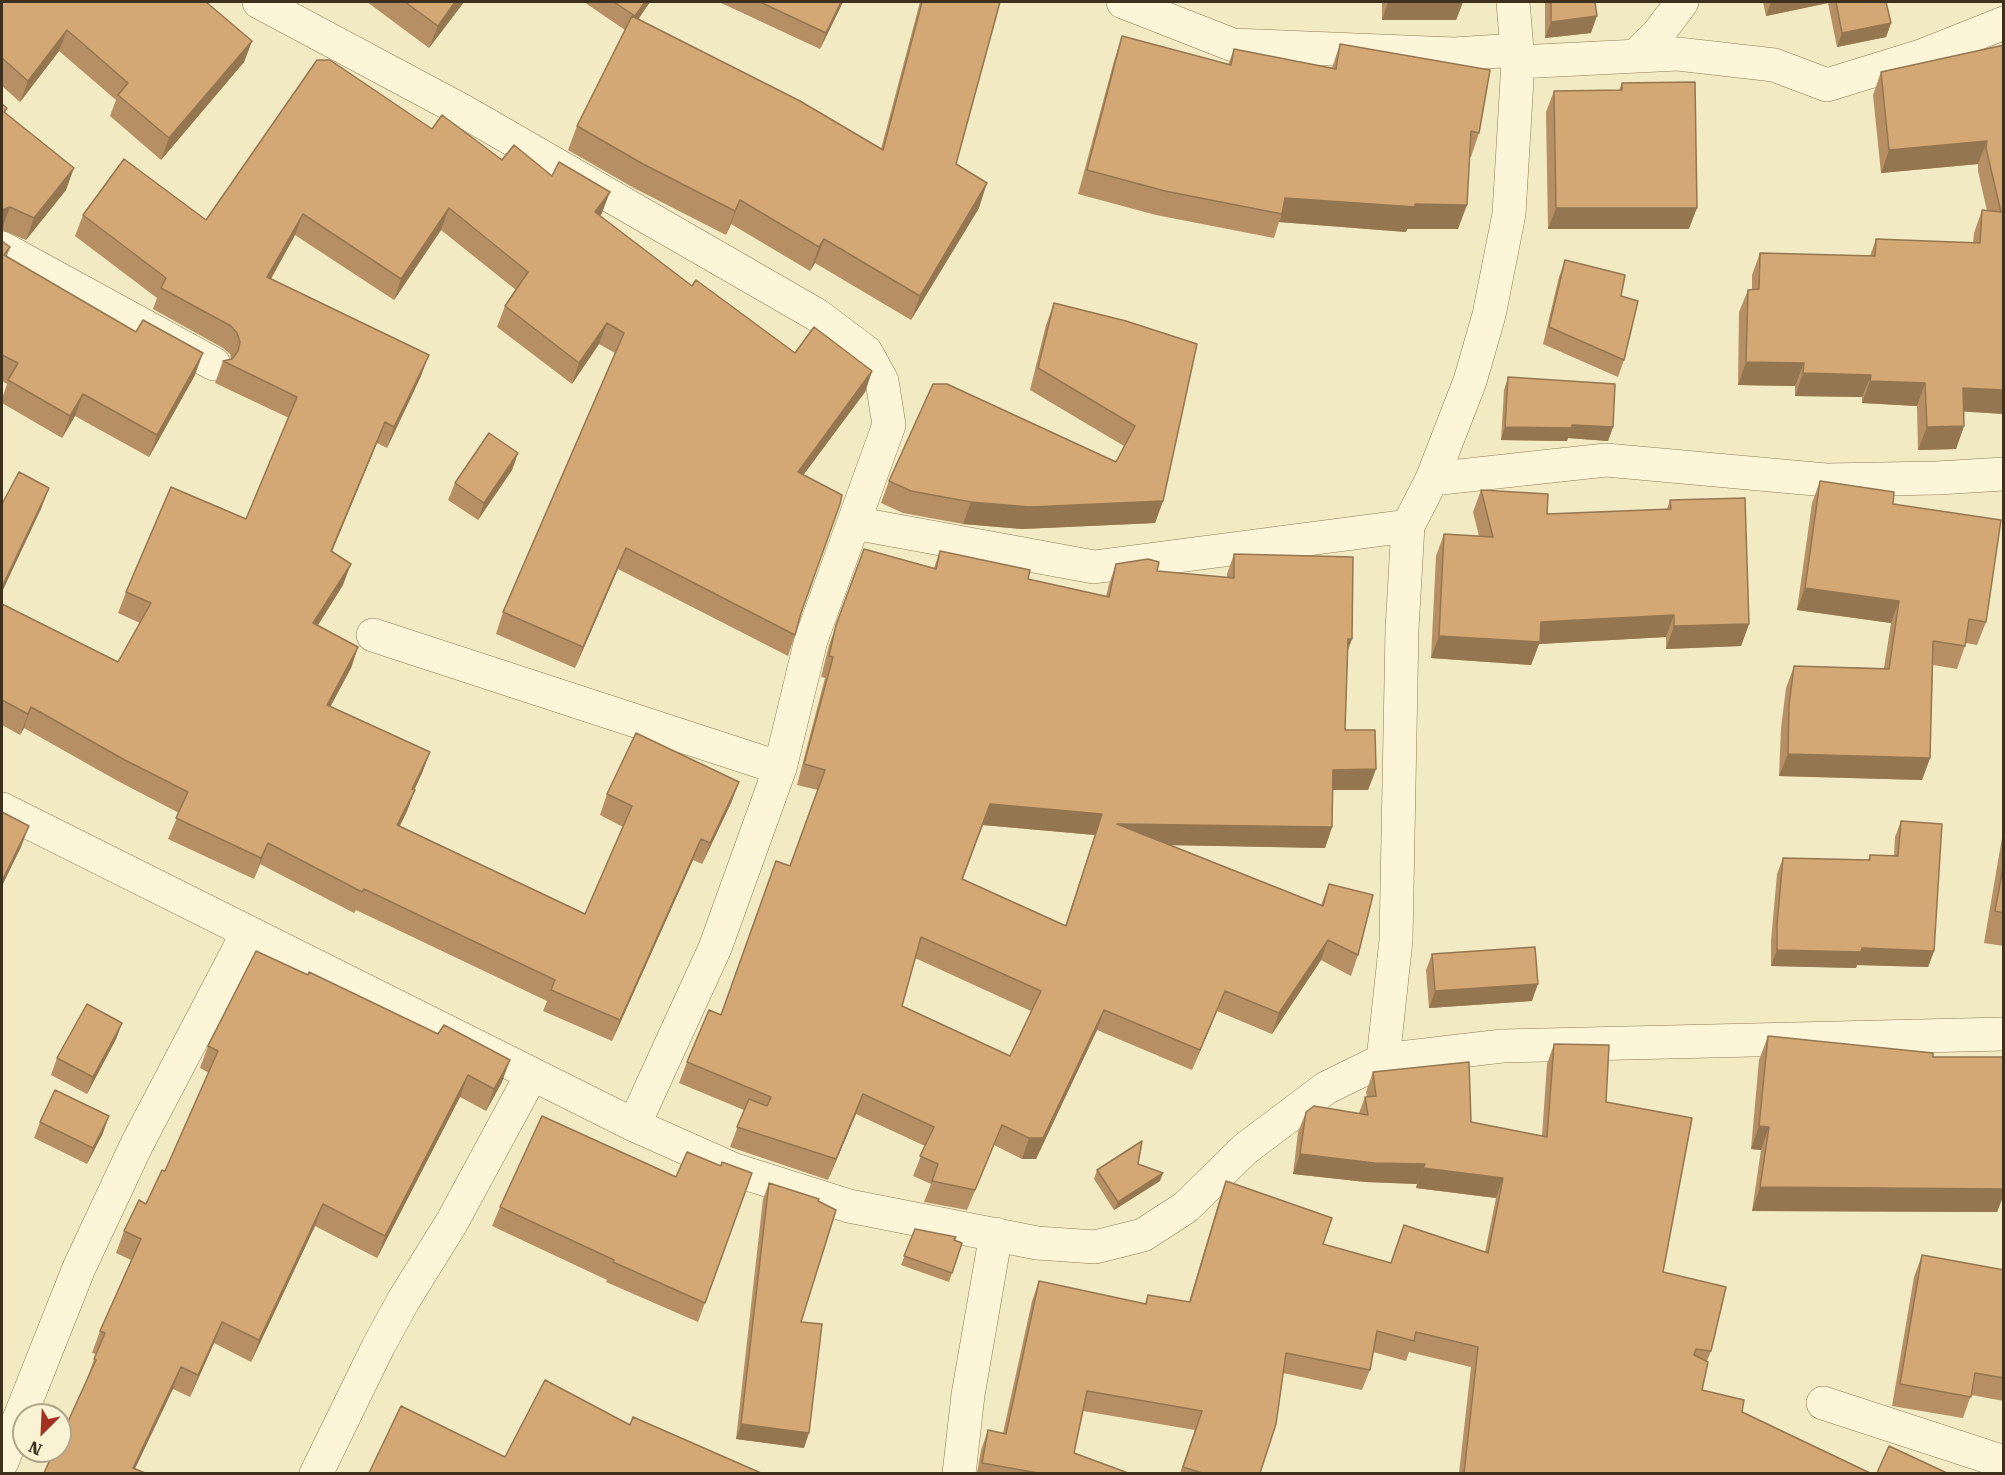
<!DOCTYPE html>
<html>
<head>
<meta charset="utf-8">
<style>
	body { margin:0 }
	#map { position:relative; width:2005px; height:1475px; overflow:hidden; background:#f2eac2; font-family:"Roboto Serif",serif }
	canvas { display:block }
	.frame { position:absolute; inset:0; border:3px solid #3d301d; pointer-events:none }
	.north { position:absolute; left:12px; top:1403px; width:60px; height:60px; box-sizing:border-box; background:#f9f3d3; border:2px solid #aea58a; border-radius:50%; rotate:204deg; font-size:16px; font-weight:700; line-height:24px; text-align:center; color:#3d301d }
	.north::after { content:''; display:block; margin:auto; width:21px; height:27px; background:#a43021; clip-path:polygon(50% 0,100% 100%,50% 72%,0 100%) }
</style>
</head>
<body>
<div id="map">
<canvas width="2005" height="1475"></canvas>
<div class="frame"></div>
<div class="north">N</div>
</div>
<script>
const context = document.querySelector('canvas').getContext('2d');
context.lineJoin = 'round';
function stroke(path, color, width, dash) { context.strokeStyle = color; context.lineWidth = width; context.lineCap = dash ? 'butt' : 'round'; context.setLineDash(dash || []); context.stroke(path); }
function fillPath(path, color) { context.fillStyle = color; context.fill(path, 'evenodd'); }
const street = new Path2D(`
	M259,2L463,111L817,315L866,352L882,381L889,425L811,640L780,768L715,948L634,1125
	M1123,2L1233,45L1454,54L1517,50
	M1636,56L1658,34L1682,2
	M1518,62L1678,54L1774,65L1827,85L1921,56L2004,23
	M2,248L214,364
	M1432,479L1606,460L1826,480L1937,478L2004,474
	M854,523L1094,567L1408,526
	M373,635L780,768
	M2,809L634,1125L735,1170L849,1206L1037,1243L1095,1247L1143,1235L1186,1207L1245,1149L1326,1088L1383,1060L1502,1046L2004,1034
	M1383,1060L1396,940L1402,629L1408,526L1432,479L1470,381L1489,315L1509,214L1518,62L1513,2
	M1823,1403L2004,1462
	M2,1462L79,1268L137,1144L248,932
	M316,1474L378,1347L403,1301L452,1222L532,1074
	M959,1474L968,1395L996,1234`);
stroke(street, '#8f7c57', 34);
stroke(street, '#fcf5d7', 33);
fillPath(new Path2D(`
	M2,2L252,41L244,62L161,160L110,116L116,100L59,51L20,102L2,86Z
	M367,2H464L429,48Z
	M584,2H650L638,19L881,149L920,2H1000L956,164L979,208L911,320L815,263L810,271L731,224L726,235L634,188L568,150L577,126L625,30Z
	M719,2H843L820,49Z
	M1382,2H1463L1456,20H1382Z
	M1545,2H1595L1591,33L1545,38Z
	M1763,2H1886L1891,23L1886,37L1837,47L1828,3L1766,16Z
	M1122,36L1228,65L1234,49L1332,68L1340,44L1479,133L1471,157H1470L1458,229H1407L1406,232L1279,222L1274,238L1156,215L1078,194L1114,61Z
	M2004,45V414L1964,411V426L1956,449L1918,450L1917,406L1862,403V397L1795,396V386L1738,385L1739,312L1748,290L1752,289V275L1760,253L1870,256L1876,239L1973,243L1974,233L1982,210L1987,211L1978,171V164L1881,173L1873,95L1881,72Z
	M1622,83L1689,229H1548L1546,112L1554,91L1619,90Z
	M2,104L7,108L5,113L66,190L26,240L2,230Z
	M432,129L502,160L552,176L602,213L600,216L692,286L795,353L872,371L865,392L803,475L801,613L795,635L788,656L618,569L575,668L496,634L503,612L615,353L599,344L572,384L497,327L505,306L516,290L441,230L394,300L295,235L271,279L421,376L387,448L377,443L332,552L343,585L318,625L358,647L351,668L330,707L430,752L422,773L414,790H415L407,811L400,826L585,914L623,827L600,815L607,794L739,782L731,803L702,864L693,860L612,1041L543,1011L547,1001L356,910L354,913L260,864L254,879L168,839L179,813L116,780L24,728L20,735L2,725V604L118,662L140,623L118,613L126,592L246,519L289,418L215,383L223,361L231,359L230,354L223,348L153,309L157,298L75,236L83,215L206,220Z
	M2,241L10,247L7,256L195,375L149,457L75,416L62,438L2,403V399L7,384L2,381Z
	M1565,260L1621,296L1624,360L1618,377L1543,344L1559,277Z
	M1054,303L1126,321L1163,501L1155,523L1022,529L963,524L903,513L881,503L889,481L1116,462L1124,446L1030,390L1046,325Z
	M1508,377L1613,427L1608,441L1568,438L1567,441L1501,440L1504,390Z
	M518,453L512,470L478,520L448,500L455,483Z
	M1820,481L1893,504L1986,622L1977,645L1966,643L1957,669L1933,665L1930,758L1922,780L1779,776L1781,728L1786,688L1794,666L1884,668L1891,623L1797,610L1812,503Z
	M1481,490L1547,514L1667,509L1670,500L1749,624L1741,646L1666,649V637L1539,644L1531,665L1431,658L1436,556L1444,534L1479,536L1473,512Z
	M864,549L934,568L940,551L1028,579L1106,597L1109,584L1116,564L1157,571L1227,578V574L1234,554L1352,639L1348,650L1345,730L1376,769L1368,790H1332V827L1325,848L1171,845L1321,905L1329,884L1358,955L1351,976L1321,960L1272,1034L1217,1011L1192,1070L1097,1030L1036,1159H1022L994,1145L967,1210L924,1202L931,1184L913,1176L925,1146L856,1114L828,1180L730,1147L744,1110L679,1083L687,1062L720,1015L790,866L818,790L797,785L825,678L821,677L829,645ZM983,825L1095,835L1065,926L963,879ZM915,958L1031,1011L1010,1056L902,1006Z
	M1901,821L1934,951L1928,967L1857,965L1856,968L1771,966V941L1777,874L1783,858L1868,860L1870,855H1894L1895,837Z
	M2004,826V946L1984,943Z
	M256,951L502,1082L486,1111L460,1097L377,1258L315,1226L251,1362L214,1343L190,1397L173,1389L44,1473L87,1381H86L96,1354L92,1353L100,1331L131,1260L116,1253L124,1231L146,1204L165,1171L209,1073L200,1068L208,1046Z
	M1432,954L1532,1001L1429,1008L1426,970Z
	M122,1023L116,1039L87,1094L51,1075L57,1058Z
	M1768,1036L1933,1057H2004V1194L1997,1212L1752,1211L1761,1150L1751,1149L1759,1060Z
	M1554,1044L1606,1102L1663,1272L1711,1351L1707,1361L1702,1390L1742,1412L1870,1473H1459L1471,1367L1409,1352L1406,1361L1373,1352L1370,1370L1362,1390L1283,1373L1260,1473H1180L1195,1430L1083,1411L1074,1453L1128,1473H977L981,1450L988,1430L1003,1433L1032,1301L1039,1281L1145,1304L1148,1295L1189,1302L1219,1201L1226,1181L1323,1244L1391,1263L1404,1225L1485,1252L1496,1198L1416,1188L1417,1184L1366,1182L1293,1174L1298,1132L1306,1112L1359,1113L1365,1097H1367L1366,1092L1373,1072L1471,1122L1542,1136L1547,1064Z
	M40,1122L103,1133L87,1164L34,1138Z
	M721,1166L752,1173L698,1322L606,1282L607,1280L492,1226L500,1207L676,1177Z
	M1097,1170L1160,1181L1114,1210L1094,1179Z
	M769,1183L801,1322L804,1448L736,1439L763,1199Z
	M915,1229L962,1243L949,1282L901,1265Z
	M1922,1255L2004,1270V1401L1971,1395L1963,1418L1892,1406L1914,1277Z`), '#b69064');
fillPath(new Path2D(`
	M455,2H464L429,48L438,26Z
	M645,2H650L629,33L635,16Z
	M841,2H843L820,49L826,33Z
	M1388,2H1463L1456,20H1382Z
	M1771,2H1829L1828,3L1766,16Z
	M1597,16L1591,33L1545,38L1551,22Z
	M1891,23L1886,37L1837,47L1842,33Z
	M67,30L59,51L20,102L28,81Z
	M252,41L244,62L161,160L169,138Z
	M1987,141L1978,164L1881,173L1889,150Z
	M74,168L66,190L26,240L34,218Z
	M987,183L979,208L911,320L920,296Z
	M610,192L602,213L588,234L595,212Z
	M1285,198L1415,204L1467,205L1458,229H1407L1406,232L1279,222L1282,214Z
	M740,200L731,224L726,235L735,211Z
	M10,207L2,229V230V210Z
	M449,208L441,230L394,300L401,279Z
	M1556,208H1697L1689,229H1548Z
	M303,214L295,235L260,298L267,277Z
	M824,239L815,263L810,271L819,247Z
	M607,323L599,344L572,384L579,363Z
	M203,353L195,375L149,457L157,435Z
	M429,355L421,376L387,448L394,427Z
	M1746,362L1804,363L1795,386L1738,385Z
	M872,371L865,392L790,493L798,472Z
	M1803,373L1871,375L1862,397L1795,396Z
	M1870,381L1925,383L1917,406L1862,403Z
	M1963,388L2004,390V414L1954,411Z
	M83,394L75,416L62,438L70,416Z
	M385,422L377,443L323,572L331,551Z
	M1572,425L1613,427L1608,441L1568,438L1567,441L1501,440L1505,427Z
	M1964,426L1956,449L1918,450L1927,427Z
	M518,453L512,470L478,520L484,503Z
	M49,488L41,509L2,592V587Z
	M1163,501L1155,523L1022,529L963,524L971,502Z
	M626,548L618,569L575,668L583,647Z
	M351,564L343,585L306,644L313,623Z
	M1805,588L1899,601L1891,623L1797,610Z
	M1674,615L1666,637L1539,644L1531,665L1431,658L1439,636L1541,622Z
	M1749,624L1741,646L1666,649L1674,626Z
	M1348,639H1352L1344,659Z
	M358,647L351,668L320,726L327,705Z
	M31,707L24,728L20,735L28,714Z
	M430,752L422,773L405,810L412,789Z
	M1788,754L1930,758L1922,780L1779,776Z
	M1376,769L1368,790H1325L1333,770Z
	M739,782L731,803L702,864L710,843Z
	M415,790L407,811L389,846L397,825Z
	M990,804L1102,814L1095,835L983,825Z
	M1117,824L1332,827L1325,848L1110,844Z
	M29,826L21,847L2,886V881Z
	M701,839L693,860L612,1041L620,1020Z
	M268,843L260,864L254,879L261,858Z
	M1328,940L1321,960L1272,1034L1279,1013Z
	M1862,948L1934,951L1928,967L1857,965L1856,968L1771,966L1777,950Z
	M1538,984L1532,1001L1429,1008L1435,991Z
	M1225,991L1217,1011L1192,1070L1200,1050Z
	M1104,1010L1097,1030L1036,1159H1022L1029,1138Z
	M122,1023L116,1039L87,1094L93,1077Z
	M510,1060L502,1082L486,1111L494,1089Z
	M468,1075L460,1097L377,1258L385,1236Z
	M863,1094L856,1114L828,1180L836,1159Z
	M109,1116L103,1133L87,1164L93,1148Z
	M1759,1126L1769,1127L1761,1150L1751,1149Z
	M1300,1154L1425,1164L1417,1184L1366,1182L1293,1174Z
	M1423,1168L1503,1178L1496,1198L1416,1188Z
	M1163,1173L1160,1181L1114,1210L1118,1202Z
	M1760,1187L2004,1189V1194L1997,1212L1752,1211Z
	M323,1204L315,1226L251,1362L259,1340Z
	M222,1322L214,1343L190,1397L198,1375Z
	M181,1367L173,1389L133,1473V1468Z
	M741,1424L809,1433L804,1448L736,1439Z`), '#947651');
const building = new Path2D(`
	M2,2H206L252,41L169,138L118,95L128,83L67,30L28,81L2,58Z
	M405,2H455L438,26Z
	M614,2H645L635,16Z
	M760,2H841L826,33Z
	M922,2H1000L956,164L987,183L920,296L824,239L819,247L740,200L735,211L643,164L577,126L632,16L800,101L883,150Z
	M1551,2H1595L1597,16L1551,22Z
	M1836,2H1886L1891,23L1842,33Z
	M1122,36L1231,65L1234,49L1336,69L1340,44L1490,70L1479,133L1471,131L1467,205L1415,204V207L1285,198L1282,214L1165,191L1087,170Z
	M2004,45V390L1963,388L1964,426L1927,427L1925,383L1870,381L1871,375L1803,373L1804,363L1746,362L1748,290L1759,289L1760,253L1875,256L1876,239L1980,243L1982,210L2001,212L1986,148L1987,141L1889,150L1881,72Z
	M317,60H330L432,129L442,115L502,160L514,145L552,176L559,162L610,192L595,212L692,286L696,280L795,353L814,327L872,371L798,472L842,495L840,504L801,613L795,635L626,548L583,647L503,612L624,333L607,323L579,363L505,306L528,272L449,208L401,279L303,214L267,277L429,355L394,427L385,422L331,551L351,564L313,623L358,647L327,705L430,752L412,789L415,790L397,825L585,914L632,806L607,794L636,733L739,782L710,843L701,839L620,1020L551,990L555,980L364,889L362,892L268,843L261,858L176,818L188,792L123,759L31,707L28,714L2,700V604L118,662L151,603L126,592L171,487L246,519L297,397L223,361L232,359L238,351L240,342L237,333L231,326L161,288L166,278L83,215L124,159L206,220Z
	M1695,82L1697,208H1556L1554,91L1622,90V83Z
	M2,104L7,108L4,112L74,168L34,218L10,207L2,210Z
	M2,241L10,247L4,255L136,332L143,320L203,353L157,435L83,394L70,416L8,380L18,363L2,355Z
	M1565,260L1625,275L1621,296L1638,301L1624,360L1549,327Z
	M1054,303L1126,321L1197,344L1163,501L1030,507L971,502L911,491L889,481L933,384H947L1116,462L1135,426L1038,368Z
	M1508,377L1615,384L1613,427L1572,425V428L1505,427Z
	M489,433L518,453L484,503L455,483Z
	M19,472L49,488L2,587V504Z
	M1820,481L1894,492L1893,504L2001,520L1986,622L1969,619L1965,646L1933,641L1930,758L1788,754L1789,705L1794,666L1889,669L1899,601L1805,588Z
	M1481,490L1548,494L1547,514L1671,509L1670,500L1745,498L1749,624L1674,626V615L1541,622L1540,642L1439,636L1444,534L1493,537Z
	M864,549L936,569L940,551L1030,570L1028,579L1109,597L1116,564L1148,559L1159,562L1157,571L1234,578V554L1353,557L1352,639H1348L1345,730H1375L1376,769L1333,770L1332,827L1117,824L1323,906L1329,884L1373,895L1358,955L1328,940L1279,1013L1225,991L1200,1050L1104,1010L1043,1138H1029L1002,1125L975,1190L932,1181L938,1164L920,1156L934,1127L863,1094L836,1159L737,1127L749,1099L767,1106L771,1097L687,1062L709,1010L721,1015L776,861L790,866L825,770L804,764L833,657L829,656L836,625ZM990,804L1102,814L1066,926L962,879ZM921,937L1041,991L1010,1056L902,1006Z
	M2,812L29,826L2,881Z
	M1901,821L1942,824L1934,951L1862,948L1861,952L1777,950V924L1783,858L1870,860V855L1898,856Z
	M2004,862V913L1995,911Z
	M1535,947L1538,984L1435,991L1432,954Z
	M256,951L308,975L309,972L438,1034L444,1025L510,1060L494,1089L468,1075L385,1236L323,1204L259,1340L222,1322L198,1375L181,1367L133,1468L145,1473H44L54,1451H60V1439L96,1360L94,1359L105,1333L100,1331L141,1239L124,1231L139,1200L146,1204L162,1170L165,1171L218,1051L208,1046Z
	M87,1004L122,1023L93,1077L57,1058Z
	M1768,1036L1933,1053V1057H2004V1189L1760,1187L1769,1127L1759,1126Z
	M1554,1044L1609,1045L1606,1102L1692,1118L1663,1272L1726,1287L1711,1351L1696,1349L1694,1355L1708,1362L1702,1390L1744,1400L1742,1412L1870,1473H1464L1478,1347L1416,1332L1414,1341L1377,1331L1370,1370L1286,1353L1276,1424L1260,1473H1202L1183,1467L1202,1411L1087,1391L1074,1453L1128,1473H1038L982,1463L988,1430L1006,1434L1039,1281L1146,1304L1148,1295L1190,1302L1226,1181L1332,1218L1323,1244L1391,1263L1404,1225L1488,1253L1503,1178L1423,1168L1425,1164L1374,1163L1300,1154L1306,1112L1314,1106L1368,1115L1365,1097L1376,1096L1373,1072L1469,1062L1471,1122L1547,1137Z
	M55,1090L109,1116L93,1148L40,1122Z
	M542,1116L676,1177L687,1152L721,1166L722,1162L752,1173L705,1303L613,1262L614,1260L500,1207Z
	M1142,1141L1138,1164L1163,1173L1118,1202L1097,1170Z
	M769,1183L819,1199L818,1201L836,1210L801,1322L822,1324L809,1433L741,1424Z
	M915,1229L956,1237L954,1240L962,1243L952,1273L904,1256Z
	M1922,1255L2004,1270V1378L1975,1373L1971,1397L1900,1384Z
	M545,1380L630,1425L633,1417L761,1473H369L401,1406L505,1457Z
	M1889,1446L1947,1473H1877Z`);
fillPath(building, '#d4a874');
stroke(building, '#947651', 1.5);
</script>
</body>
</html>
